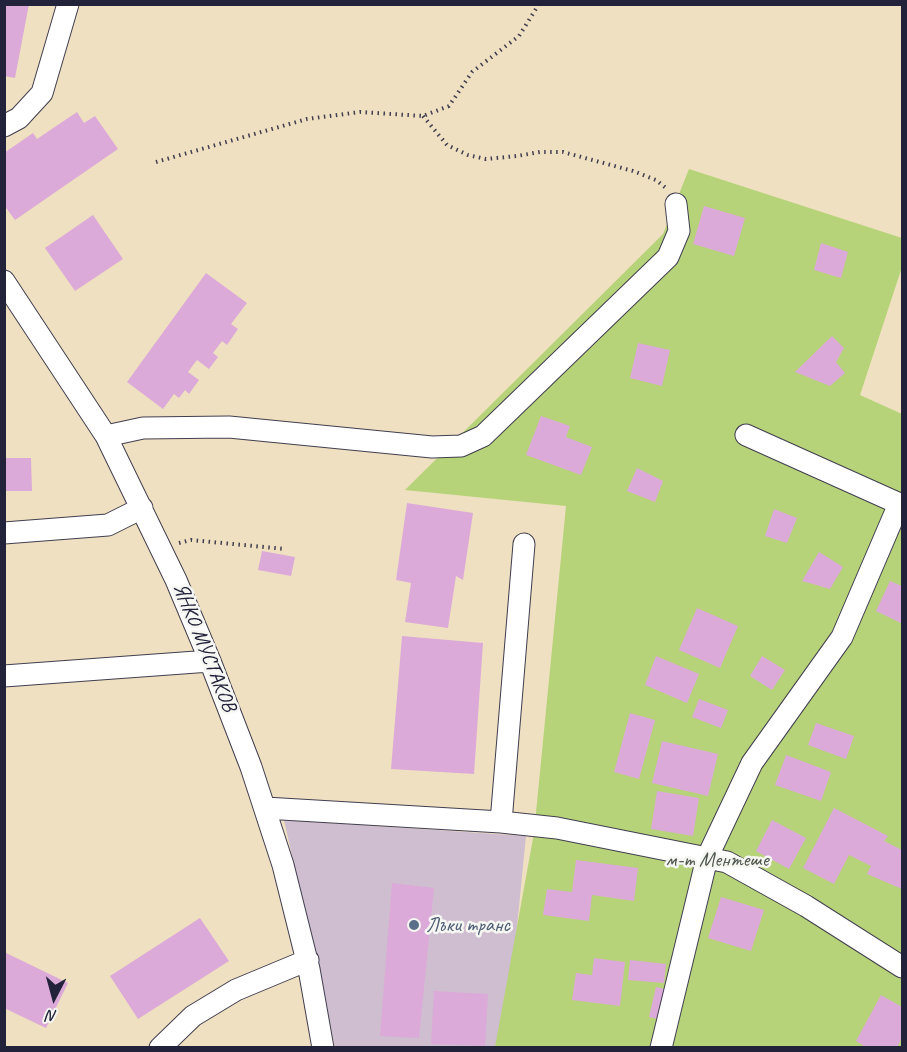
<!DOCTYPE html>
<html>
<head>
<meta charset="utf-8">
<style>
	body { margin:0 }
	#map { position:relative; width:907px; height:1052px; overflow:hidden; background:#efe0c1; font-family:Caveat,sans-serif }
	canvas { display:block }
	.frame { position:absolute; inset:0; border:6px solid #22223b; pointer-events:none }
	.north { position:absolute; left:24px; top:968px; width:60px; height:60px; -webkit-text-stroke:4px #f6f6f2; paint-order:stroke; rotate:186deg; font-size:16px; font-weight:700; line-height:24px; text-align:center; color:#22223b }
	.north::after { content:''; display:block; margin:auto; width:21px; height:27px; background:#22223b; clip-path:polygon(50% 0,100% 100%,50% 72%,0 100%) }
</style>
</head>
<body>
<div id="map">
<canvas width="907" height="1052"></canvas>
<div class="frame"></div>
<div class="north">N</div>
</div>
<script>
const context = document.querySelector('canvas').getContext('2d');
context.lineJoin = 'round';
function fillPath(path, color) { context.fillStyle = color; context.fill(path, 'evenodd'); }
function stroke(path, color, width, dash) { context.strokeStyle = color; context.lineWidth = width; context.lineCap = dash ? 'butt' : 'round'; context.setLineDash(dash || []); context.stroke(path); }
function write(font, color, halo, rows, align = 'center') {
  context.font = font + ' Caveat,sans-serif'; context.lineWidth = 5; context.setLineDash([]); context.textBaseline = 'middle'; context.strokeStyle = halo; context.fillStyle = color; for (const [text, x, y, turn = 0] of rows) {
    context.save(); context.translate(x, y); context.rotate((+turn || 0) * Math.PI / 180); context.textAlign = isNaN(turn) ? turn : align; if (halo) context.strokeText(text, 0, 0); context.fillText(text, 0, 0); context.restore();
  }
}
fillPath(new Path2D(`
	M284,820L526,836L505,1047H335Z`), '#cfbdd0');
fillPath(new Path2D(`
	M689,169L902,238V267L860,395L902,414V1047H495L534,833L566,506L405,490L663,234Z`), '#b7d379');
fillPath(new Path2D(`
	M4,4H29L15,78L4,76Z
	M77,112L84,123L95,116L118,149L15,220L4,205V153L33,133L37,139Z
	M704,206L745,218L734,256L693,244Z
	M93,215L123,259L75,291L45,248Z
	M821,243L848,252L841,278L814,270Z
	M206,273L247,303L231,324L238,329L227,345L222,341L213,353L218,357L209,369L197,360L188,372L199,380L189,394L185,390L179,398L174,394L163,409L127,382Z
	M832,336L844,348L836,362L845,373L830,386L795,372Z
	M638,343L670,350L662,386L630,378Z
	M541,416L570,426L566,437L592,447L581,475L526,455Z
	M4,458H31L32,491H4Z
	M637,468L663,481L655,502L627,491Z
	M407,503L473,513L463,580L456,576L448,628L405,622L411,583L396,580Z
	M774,509L797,518L787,543L765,536Z
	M262,551L295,557L291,576L258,570Z
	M819,552L843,567L830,589L802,581Z
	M890,581L902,586L901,623L876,611Z
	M697,608L738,626L720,668L679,650Z
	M402,636L483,643L474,774L391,769Z
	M656,656L699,674L687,703L645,685Z
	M762,656L785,670L772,690L750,676Z
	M699,699L728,710L721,728L692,717Z
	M630,713L655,720L639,779L614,772Z
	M816,723L854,736L846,759L808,745Z
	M662,741L718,754L708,796L652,783Z
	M786,755L831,772L821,801L775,785Z
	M657,791L699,798L693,836L651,829Z
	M834,808L888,836L884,841L902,850V889L867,874L871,866L849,855L834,884L803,868Z
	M772,820L806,838L789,869L756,851Z
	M576,860L638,868L634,901L592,895L589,921L543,915L547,889L572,892Z
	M392,883L434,888L419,1038L380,1036Z
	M721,897L764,910L751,951L708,938Z
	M200,918L229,961L138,1019L110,976Z
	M4,952L68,983L46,1028L4,1008Z
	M594,958L625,962L620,1006L572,1000L576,973L592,975Z
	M630,960L666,964L664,983L628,980Z
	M656,987L669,990L662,1020L649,1017Z
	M434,991L488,994L485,1046L431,1044Z
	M881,995L902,1007V1037L897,1048H867L856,1041Z`), '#dcaad8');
const minor = new Path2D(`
	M4,126L19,118L42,93L68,4
	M4,281L106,436L176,580L210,661L251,767L283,865L309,969L323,1048
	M746,435L902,505
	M106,436L143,428L229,427L432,447L461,446L483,436L668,257L679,231L676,204
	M4,533L108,525L142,508
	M4,676L210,661
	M265,808L501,822L557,828L727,862L806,906L902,967
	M501,822L524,544
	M160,1048L193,1016L236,990L308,960
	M661,1048L707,858L752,763L842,637L899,504`);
stroke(minor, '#413e4f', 23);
stroke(new Path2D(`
	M423,116L447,145L468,155L486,159L517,156L540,152H563L633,171L656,180L666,188
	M156,162L307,119L360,112L423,116L449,106L472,72L519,36L539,4
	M179,543L191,540L285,549`), '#413e4f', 4, [1.5, 4.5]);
stroke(minor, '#fff', 21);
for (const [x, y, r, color] of [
	[414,925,6,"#5c6f8a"]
]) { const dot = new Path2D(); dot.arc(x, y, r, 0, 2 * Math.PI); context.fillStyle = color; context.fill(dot); stroke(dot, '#f6f6f2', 2); }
write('21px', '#22223b', '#f6f6f2', [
	["ЯНКО МУСТАКОВ",204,647,68]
]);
write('21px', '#4f574e', '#f6f6f2', [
	["м-т Ментeше",717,860]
]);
write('21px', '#4e5e75', '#f6f6f2', [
	["Лъки транс",426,925]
], 'left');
</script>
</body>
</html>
